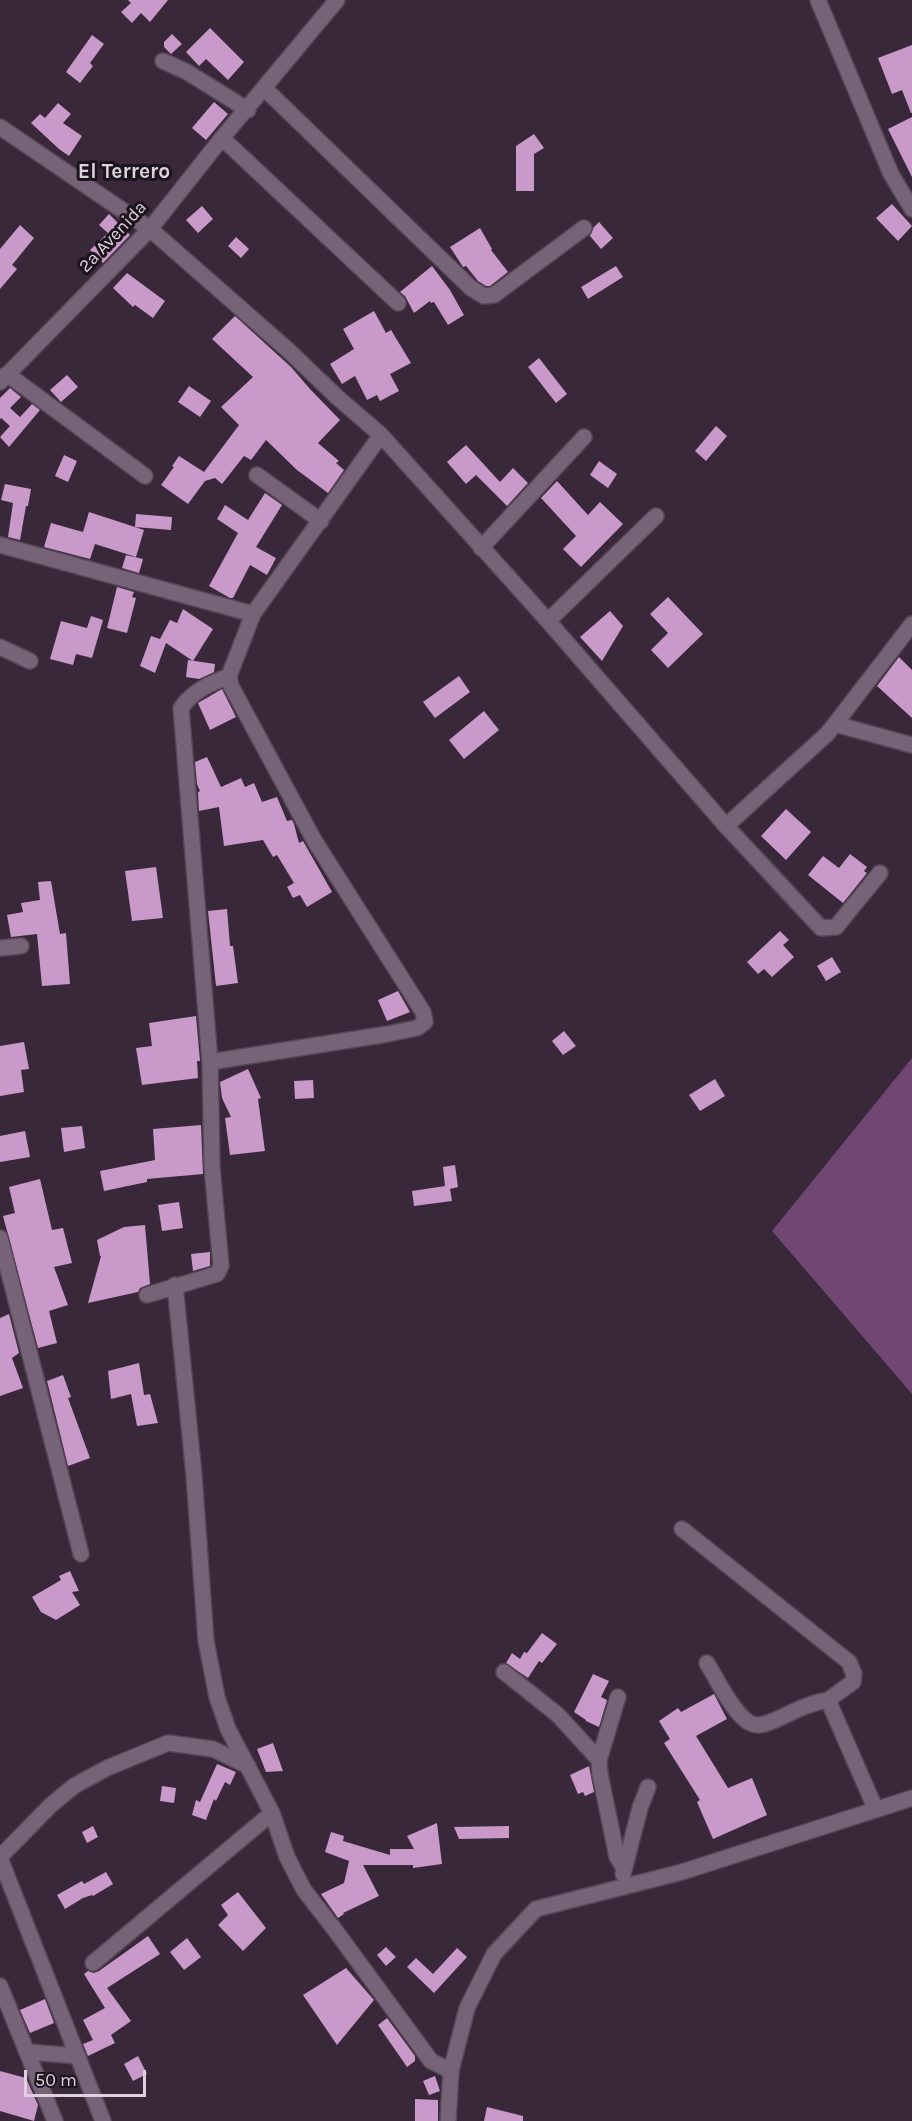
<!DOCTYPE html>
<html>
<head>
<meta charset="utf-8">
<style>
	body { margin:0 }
	#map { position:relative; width:912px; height:2121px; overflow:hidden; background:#39273a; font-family:Karla,sans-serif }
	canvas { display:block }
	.scale { position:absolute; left:24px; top:2070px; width:122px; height:27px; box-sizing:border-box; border:3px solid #dcd1dd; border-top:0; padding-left:8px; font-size:18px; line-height:21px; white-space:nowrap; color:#dcd1dd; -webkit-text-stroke:4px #1c141c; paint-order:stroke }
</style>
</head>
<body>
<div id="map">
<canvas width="912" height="2121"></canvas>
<div class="scale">50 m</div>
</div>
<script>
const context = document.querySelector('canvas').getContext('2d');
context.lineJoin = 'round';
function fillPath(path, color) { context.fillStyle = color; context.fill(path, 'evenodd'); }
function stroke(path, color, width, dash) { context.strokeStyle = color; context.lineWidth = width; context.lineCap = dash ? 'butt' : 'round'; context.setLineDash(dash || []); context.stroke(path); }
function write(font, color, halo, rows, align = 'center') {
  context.font = font + ' Karla,sans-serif'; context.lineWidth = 6; context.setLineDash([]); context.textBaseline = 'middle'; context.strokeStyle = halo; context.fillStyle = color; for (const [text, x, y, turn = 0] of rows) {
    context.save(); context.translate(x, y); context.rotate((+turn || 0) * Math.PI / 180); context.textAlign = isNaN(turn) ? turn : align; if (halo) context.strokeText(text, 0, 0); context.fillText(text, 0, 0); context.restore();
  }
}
fillPath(new Path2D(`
	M912,1058V1394L772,1231Z`), '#704672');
fillPath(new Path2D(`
	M128,0H168L150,22L141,13L132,23L121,12L131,3Z
	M210,28L244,62L228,80L206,59L199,66L186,52Z
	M172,34L182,44L171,54L164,47V42Z
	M92,35L104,44L90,63L93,66L80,83L66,72Z
	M912,45V113H911L902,90L892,94L878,58Z
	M214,102L228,114L206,140L192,128Z
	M58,103L71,114L63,123L82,136L69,156L59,149L31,123L40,114L45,118Z
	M912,117V177L888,129Z
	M534,134L544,148L534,154V191H516V146Z
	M892,204L912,226L898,241L876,218Z
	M202,206L213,219L198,233L186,220Z
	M109,214L130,235L103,263L90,250L108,233L99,225Z
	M599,222L613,238L601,249L590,236L594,227Z
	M20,225L34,238L12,265L17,269L0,289V249Z
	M480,228L492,249L491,250L508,272L490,286H486L478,281L466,266L463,267L450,247Z
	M236,237L249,249L241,258L228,246Z
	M432,266L450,290L464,315L448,325L434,302L431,303L430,301L414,313L405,296L400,292Z
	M616,266L623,277L588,299L581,287Z
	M127,273L165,301L153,318L135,305L133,307L113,288Z
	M374,311L386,333L391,330L411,363L390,374L399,391L380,401L377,395L367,400L355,376L342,384L330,364L354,349L343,329Z
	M235,316L291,367L310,389L340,420L318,443L339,461L336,463L344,470L328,493L297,470L266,440L251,460L244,456L222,484L215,478L205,481L188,504L161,485L174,467L172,466L179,456L204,472L239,425L221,407L253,377L212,339Z
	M539,358L567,394L556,403L528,367Z
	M67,375L78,387L61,402L50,390Z
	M189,386L211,401L200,417L178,402Z
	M10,388L21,397L10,408L20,417L32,404L40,410L9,447L0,437L10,426L1,418L0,419V398Z
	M716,426L727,436L706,461L695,451Z
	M466,445L500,482L513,468L528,483L507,506L476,475L466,484L447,462Z
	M64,455L77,461L68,482L55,476Z
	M599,461L617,474L608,488L590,475Z
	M557,481L588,515L600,502L623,524L581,567L563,549L576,536L541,498Z
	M5,484L31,489L28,506H26L20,540L8,537L13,503L1,500Z
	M265,493L282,505L256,547L276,558L267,575L250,565L233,598H230L209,586L238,533L217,519L225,505L248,520Z
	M89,512L135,527L136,514L172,517L171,530L135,527L144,530L136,557L95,544L90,559L44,547L51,523L83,532Z
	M126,555L143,559L139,573L122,568Z
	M117,587L134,592L132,597L136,598L127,633L107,628Z
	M668,597L703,634L668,668L651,650L668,633L650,614Z
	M183,609L213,629L193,661L166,643L155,673L140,666L151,636L160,639L170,620L177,623Z
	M610,611L623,626L602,661L580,637Z
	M91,616L103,620L92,658L76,654L73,665L50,659L61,621L87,628Z
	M899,657L912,670V718L877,686Z
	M188,660L215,664L214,672L199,679L186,677Z
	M459,676L470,692L435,718L423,702Z
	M222,689L236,717L210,730L198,703Z
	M484,711L499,730L464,759L449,740Z
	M207,757L221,787L241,778L245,787L254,783L262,802L277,797L287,821L292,820L294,824L299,843L303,841L332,892L307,907L300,895L293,898L287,887L294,883L277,855L273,857L263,840L224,846L219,807L199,811L198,792L200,791L197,784L195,762Z
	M786,809L811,832L786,860L761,836Z
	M850,854L867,867L864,871L867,873L843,903L808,875L823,856L839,868Z
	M156,867L163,918L132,921L125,871Z
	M51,881L60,934L66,933L70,984L42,986L37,934L11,937L7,915L23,912L21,903L40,900L38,882Z
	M227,909L230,946H233L238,983L216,986L208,911Z
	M780,931L789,940L783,945L794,957L772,977L764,969L758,974L747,962Z
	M832,957L841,972L826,981L817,966Z
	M398,991L410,1012L387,1021L378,1000Z
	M196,1016L200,1061H197L198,1078L142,1085L136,1048L152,1046L149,1023Z
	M564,1031L576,1046L563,1055L552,1041Z
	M24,1042L29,1069L21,1070L24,1092L0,1096V1046Z
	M248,1069L261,1098L258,1099L265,1151L230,1155L225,1118L231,1117L222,1098L220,1082Z
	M715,1079L725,1096L700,1111L689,1095Z
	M313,1080L314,1098L295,1099L294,1081Z
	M201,1125L203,1174L147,1179V1182L104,1191L100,1171L155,1160L153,1129Z
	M82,1126L85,1148L64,1152L61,1128Z
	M25,1131L30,1157L0,1162V1136Z
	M455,1165L458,1187L450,1189L452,1201L414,1206L412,1191L445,1186L443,1167Z
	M40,1179L52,1230L63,1228L72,1263L54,1267L68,1305L49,1311L57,1343L38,1348L3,1216L15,1213L9,1187Z
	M179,1202L183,1228L162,1231L158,1205Z
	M145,1225L150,1284L140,1288L138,1292L88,1303L101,1256H100L97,1240L124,1227Z
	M210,1252V1266L193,1271L191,1254Z
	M9,1314L19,1353L12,1358L23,1388L0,1396V1318Z
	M139,1363L144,1395L150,1394L158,1423L137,1426L131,1394L111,1399L108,1371Z
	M63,1375L71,1397L68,1398L90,1458L68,1466L47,1381Z
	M70,1571L79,1591L72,1592L80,1605L56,1620L41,1612L32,1597L61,1580L59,1576Z
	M542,1633L557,1644L542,1663L539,1661L528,1678L506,1663L512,1653L520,1659L524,1652L527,1653Z
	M593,1674L609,1681L601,1697L607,1700L599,1727L586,1721V1720L574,1712Z
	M714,1694L727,1719L696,1736L728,1788L752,1778L767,1815L713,1839L697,1802L700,1800L664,1743L670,1739L659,1721L678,1708L681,1712Z
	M273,1743L283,1771L266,1772L257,1749Z
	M217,1764L236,1772L230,1785L225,1782L216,1801L214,1799L206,1820L192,1815L196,1800L200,1802Z
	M589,1766L594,1792L585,1796L583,1792L578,1794L570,1775Z
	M162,1786L176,1788L174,1803L160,1801Z
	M437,1823L442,1864L413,1868V1865H363L379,1896L343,1913L344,1914L338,1918L321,1894L344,1883L349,1861L325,1852L331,1832L344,1836L343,1841L390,1855V1849H414L407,1836Z
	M93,1826L98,1837L87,1843L82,1832Z
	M509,1826V1838L459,1839L454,1827Z
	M106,1872L113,1884L93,1896L92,1895L83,1898L65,1909L57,1895L82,1881L84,1884Z
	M238,1892L266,1928L243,1951L218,1925L228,1915L221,1905Z
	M148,1936L160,1954L107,1988L131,2021L111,2035L115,2043L88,2056L83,2044L93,2040L83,2020L105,2008L84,1974L88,1971L94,1973L99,1971Z
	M187,1938L201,1957L184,1970L170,1952Z
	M386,1947L396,1957L386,1966L377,1955Z
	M457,1948L467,1957L434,1993L407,1967L416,1958L433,1974Z
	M346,1968L374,2000L337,2045L303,1995Z
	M45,1999L54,2023L30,2033L20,2010Z
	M387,2018L415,2056V2061L407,2067L378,2025Z
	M138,2056L147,2074L133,2081L124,2064Z
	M0,2071L26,2078L38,2105L34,2121L0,2111Z
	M435,2076L440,2091L429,2095L423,2081Z
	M415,2099L438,2100V2121H415Z
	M487,2107L523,2116V2121H484Z`), '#c999ca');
const street = new Path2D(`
	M818,0L891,174L912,209
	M163,61L187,72L248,110
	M264,88L471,288L484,296L494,295L584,228
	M0,127L150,229L288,350L337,397L381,435L548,621L726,826L821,928L836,927L880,873
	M222,138L398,303
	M7,374L145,476
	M0,382L150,229L222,138L337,0
	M257,475L321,521
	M0,545L253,614
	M481,548L584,437
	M548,621L656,516
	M0,647L30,661
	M835,724L912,624
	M726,826L827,734L835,724L912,745
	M0,948L21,946
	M210,1062L388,1034L417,1028L425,1022L423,1012L314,840L231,686L229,676L253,614L381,435
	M0,1238L81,1554
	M175,1285L194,1475L206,1641L217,1697L228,1729L272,1813L287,1857L304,1890L335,1930L431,2061L451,2071
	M147,1295L217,1274L221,1266L212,1167L210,1062L181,708C193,691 209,684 229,676
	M682,1529L849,1662L854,1674L853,1682L828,1700
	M707,1663C716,1678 734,1715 750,1723C759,1728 771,1722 780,1718C796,1710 810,1703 828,1700L876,1810
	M504,1672L558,1715L599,1760
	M618,1697L599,1760L600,1774L617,1857L624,1868
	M0,1857L51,1805L74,1786L107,1768L168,1743L213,1749L248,1766
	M0,1858L103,2121
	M623,1874L640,1808L648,1787
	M93,1963L272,1813
	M0,1986L55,2121
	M28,2052L78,2056
	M448,2121L451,2071L467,2008L494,1954L536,1909L682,1872L912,1798`);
stroke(street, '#554656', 18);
stroke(street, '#776378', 15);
write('18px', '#dcd1dd', '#1c141c', [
	["2a Avenida",113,237,-47]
]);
write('bold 21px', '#dcd1dd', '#1c141c', [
	["El Terrero",124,172]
]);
</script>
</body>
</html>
